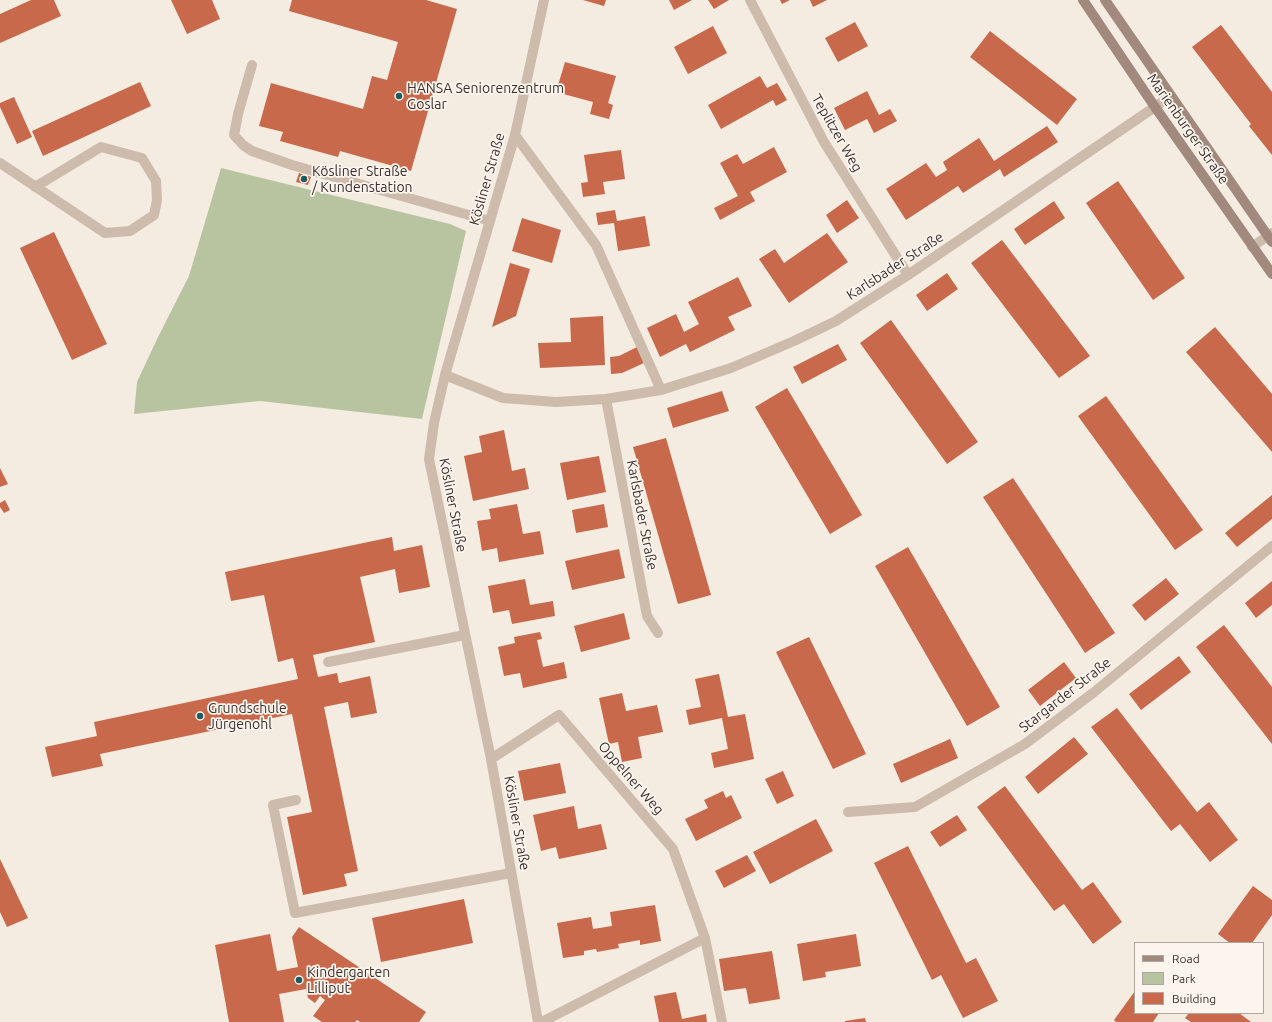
<!DOCTYPE html>
<html>
<head>
<meta charset="utf-8">
<style>
	body { margin:0 }
	#map { position:relative; width:1272px; height:1022px; overflow:hidden; background:#f4ebe1; font-family:Ubuntu,sans-serif }
	canvas { display:block }
	.legend { position:absolute; left:1134px; top:942px; width:130px; height:72px; box-sizing:border-box; background:#fbf5ee; border:1px solid #aea6a0; margin:0; padding:5px 7px; list-style:none; font-size:12px; color:#3b302b }
	.legend li { display:flex; align-items:center; gap:8px; height:20px }
	.legend b { width:20px; border:1px solid #aea6a0 }
</style>
</head>
<body>
<div id="map">
<canvas width="1272" height="1022"></canvas>
<ul class="legend">
<li><b style="height:5px;background:#a18a7d"></b>Road</li>
<li><b style="height:11px;background:#b8c4a0"></b>Park</li>
<li><b style="height:11px;background:#c8694b"></b>Building</li>
</ul>
</div>
<script>
const context = document.querySelector('canvas').getContext('2d');
context.lineJoin = 'round';
function fillPath(path, color) { context.fillStyle = color; context.fill(path, 'evenodd'); }
function stroke(path, color, width, dash) { context.strokeStyle = color; context.lineWidth = width; context.lineCap = dash ? 'butt' : 'round'; context.setLineDash(dash || []); context.stroke(path); }
function write(font, color, halo, rows, align = 'center') {
  context.font = font + ' Ubuntu,sans-serif'; context.lineWidth = 3.5; context.setLineDash([]); context.textBaseline = 'middle'; context.strokeStyle = halo; context.fillStyle = color; for (const [text, x, y, turn = 0] of rows) {
    context.save(); context.translate(x, y); context.rotate((+turn || 0) * Math.PI / 180); context.textAlign = isNaN(turn) ? turn : align; if (halo) context.strokeText(text, 0, 0); context.fillText(text, 0, 0); context.restore();
  }
}
fillPath(new Path2D(`
	M221,168L450,224L466,231L422,419L260,401L134,414L137,382L158,337L189,276Z`), '#b8c4a0');
fillPath(new Path2D(`
	M31,0H54L61,16L0,43V14Z
	M171,0H212L220,19L187,34Z
	M292,0H426L457,9L411,171L340,151L338,157L280,141L283,132L259,126L271,83L363,109L372,76L387,80L398,42L289,11Z
	M583,0H606L604,6Z
	M669,0H692L674,10Z
	M708,0H729L714,9Z
	M780,0H790L782,4Z
	M810,0H827L813,7Z
	M855,22L868,46L838,62L825,38Z
	M1221,25L1272,92V155L1249,126L1251,124L1192,47Z
	M713,26L727,53L688,74L674,47Z
	M990,31L1077,99L1057,125L970,57Z
	M565,62L616,76L608,103L613,105L609,119L590,114L593,102L556,92Z
	M760,76L767,88L777,83L787,100L776,106L773,100L721,129L708,105Z
	M140,82L151,106L43,156L32,131Z
	M867,91L879,115L890,109L897,121L874,133L867,119L845,130L834,108Z
	M14,97L32,137L17,144L0,107V103Z
	M1047,126L1058,142L1004,177L1000,169L963,193L958,186L906,220L886,189L926,163L936,177L947,170L943,162L979,138L994,161Z
	M774,147L787,172L750,192L755,201L720,220L714,208L738,196L720,163L737,154L743,164Z
	M621,150L625,179L603,182L605,194L583,197L581,183L588,182L584,155Z
	M299,173L311,177L308,185L296,182Z
	M1118,181L1185,278L1153,300L1086,203Z
	M847,200L859,218L837,233L826,215Z
	M1054,201L1065,218L1025,245L1014,229Z
	M615,210L617,221L645,216L650,246L618,251L614,223L598,225L596,213Z
	M522,218L561,230L552,263L512,251Z
	M54,232L107,344L72,360L20,248Z
	M827,233L848,262L789,303L759,259L775,249L784,263Z
	M1002,240L1090,356L1059,378L971,263Z
	M510,263L530,269L516,316L492,327Z
	M947,273L958,289L927,311L916,295Z
	M738,277L752,306L728,317L735,330L690,352L686,344L660,357L647,328L676,314L684,332L699,324L688,302Z
	M603,316L605,365L540,368L538,343L571,342L570,318Z
	M891,320L978,442L947,464L860,343Z
	M1215,327L1272,394V452L1186,352Z
	M838,344L847,360L802,384L793,367Z
	M637,347L644,363L622,373L611,374L610,357L619,356Z
	M787,388L862,515L830,534L755,407Z
	M722,391L729,411L673,428L667,408Z
	M1106,396L1203,530L1175,550L1078,416Z
	M504,430L512,471L525,468L529,489L473,501L464,456L482,452L479,436Z
	M666,438L711,595L678,604L633,447Z
	M599,456L606,492L567,500L560,463Z
	M0,468L8,484L0,487Z
	M1013,478L1115,633L1085,653L983,497Z
	M1272,495V519L1237,547L1225,533Z
	M5,500L10,510L4,513L0,507V503Z
	M517,504L523,534L540,531L544,554L499,562L497,548L482,551L477,521L491,519L489,509Z
	M604,504L608,527L576,533L572,510Z
	M392,537L394,551L422,545L430,587L399,593L395,569L360,577L375,642L313,655L318,677L337,673L339,683L370,676L377,713L351,718L348,702L324,707L358,871L344,874L347,886L303,895L287,817L312,812L292,714L100,754L103,766L52,777L45,747L97,736L94,722L298,679L293,658L278,662L264,595L231,601L225,572Z
	M908,547L1000,707L967,726L875,566Z
	M619,549L625,578L572,590L565,561Z
	M1166,578L1179,594L1145,621L1132,605Z
	M525,579L530,605L553,601L555,616L512,624L509,610L493,613L488,586Z
	M1272,581V605L1256,618L1245,603Z
	M624,613L630,639L581,652L574,626Z
	M1224,625L1272,687V744L1196,647Z
	M540,632L542,639L537,640L543,667L564,662L567,678L523,688L520,673L504,676L498,647L515,643L514,637Z
	M809,637L866,754L833,769L776,652Z
	M1179,656L1191,672L1141,710L1129,694Z
	M1064,662L1076,678L1040,706L1028,690Z
	M719,674L728,717L745,714L754,759L714,768L711,753L728,749L722,718L689,725L686,710L701,707L695,679Z
	M622,693L626,711L657,705L663,732L638,737L642,758L622,762L618,742L609,744L599,698Z
	M1117,708L1197,812L1209,802L1238,840L1210,862L1180,824L1171,831L1091,727Z
	M1074,737L1088,754L1038,794L1025,777Z
	M950,739L958,758L901,783L893,764Z
	M560,763L566,793L524,801L518,771Z
	M783,771L794,796L777,804L765,779Z
	M1005,786L1082,890L1093,882L1122,922L1093,944L1064,904L1054,911L977,807Z
	M723,791L726,798L731,795L742,818L696,841L685,819L708,808L704,800Z
	M574,806L578,829L601,824L607,849L559,859L556,847L541,851L533,815Z
	M957,815L967,830L940,847L930,832Z
	M816,819L833,851L770,884L753,852Z
	M908,846L966,963L976,958L998,1001L963,1018L941,975L932,980L874,863Z
	M747,855L756,871L724,888L715,871Z
	M0,859L28,918L7,927L0,912Z
	M1253,886L1272,900V915L1252,943H1230L1218,934Z
	M464,899L473,943L381,962L372,918Z
	M655,905L661,941L640,945V940L618,944L619,948L597,952L596,949L584,951V955L563,958L557,923L591,917L593,929L612,926L610,912Z
	M299,927L426,1012L419,1022H360L357,1020L355,1022H322L313,1016L325,1000L320,996L315,1003L308,998L306,989L279,994L284,1022H229L215,945L270,934L277,971L298,967L292,937Z
	M856,934L861,966L825,972L826,977L803,981L797,944Z
	M772,951L780,999L749,1004L746,988L724,991L719,959Z
	M1135,991V1013H1159L1153,1022H1116L1114,1020Z
	M676,992L682,1019L706,1014L707,1022H659L654,996Z
	M1189,1013H1239L1251,1022H1191L1185,1018Z
	M865,1018L866,1022H845V1021Z`), '#c8694b');
stroke(new Path2D(`
	M252,65L238,114L234,135L243,145L252,151L292,165L490,221
	M515,135L596,245L661,390
	M606,399L647,616L658,633
	M328,662L465,635
	M296,800L273,805L295,913L511,873`), '#cdbbac', 10);
stroke(new Path2D(`
	M750,0L824,142L908,275
	M0,163L105,233L130,231L154,215L157,200L156,181L142,158L101,147L35,187
	M1252,247L1272,233
	M445,375L503,398L556,402L606,399L661,390L731,368L794,341L836,321L908,275L1171,96
	M491,759L559,715L673,849L705,938L722,1022
	M848,812L915,807L1025,744L1093,693L1272,546
	M538,1022L491,759L429,459L434,423L445,375L515,135L544,0
	M542,1022L705,938`), '#cdbbac', 10);
stroke(new Path2D(`
	M1083,0L1155,107L1272,274
	M1105,0L1272,242`), '#a18a7d', 10);
for (const [x, y, r, color] of [
	[399,96,4,"#1f5a5e"],
	[304,179,4,"#1f5a5e"],
	[200,716,4,"#1f5a5e"],
	[299,980,4,"#1f5a5e"]
]) { const dot = new Path2D(); dot.arc(x, y, r, 0, 2 * Math.PI); context.fillStyle = color; context.fill(dot); stroke(dot, '#fbf5ee', 1.5); }
write('14px', '#3b302b', '#fbf5ee', [
	["HANSA Seniorenzentrum",407,88],
	["Goslar",407,104],
	["Kösliner Straße",312,171],
	["/ Kundenstation",312,187],
	["Grundschule",208,708],
	["Jürgenohl",208,724],
	["Kindergarten",307,972],
	["Lilliput",307,988]
], 'left');
write('14px', '#3b302b', '#fbf5ee', [
	["Marienburger Straße",1188,129,55],
	["Teplitzer Weg",837,133,60],
	["Kösliner Straße",487,179,-74],
	["Karlsbader Straße",895,266,-33],
	["Kösliner Straße",453,505,79],
	["Karlsbader Straße",642,515,79],
	["Stargarder Straße",1065,695,-38],
	["Oppelner Weg",631,778,49],
	["Kösliner Straße",517,823,80]
]);
</script>
</body>
</html>
